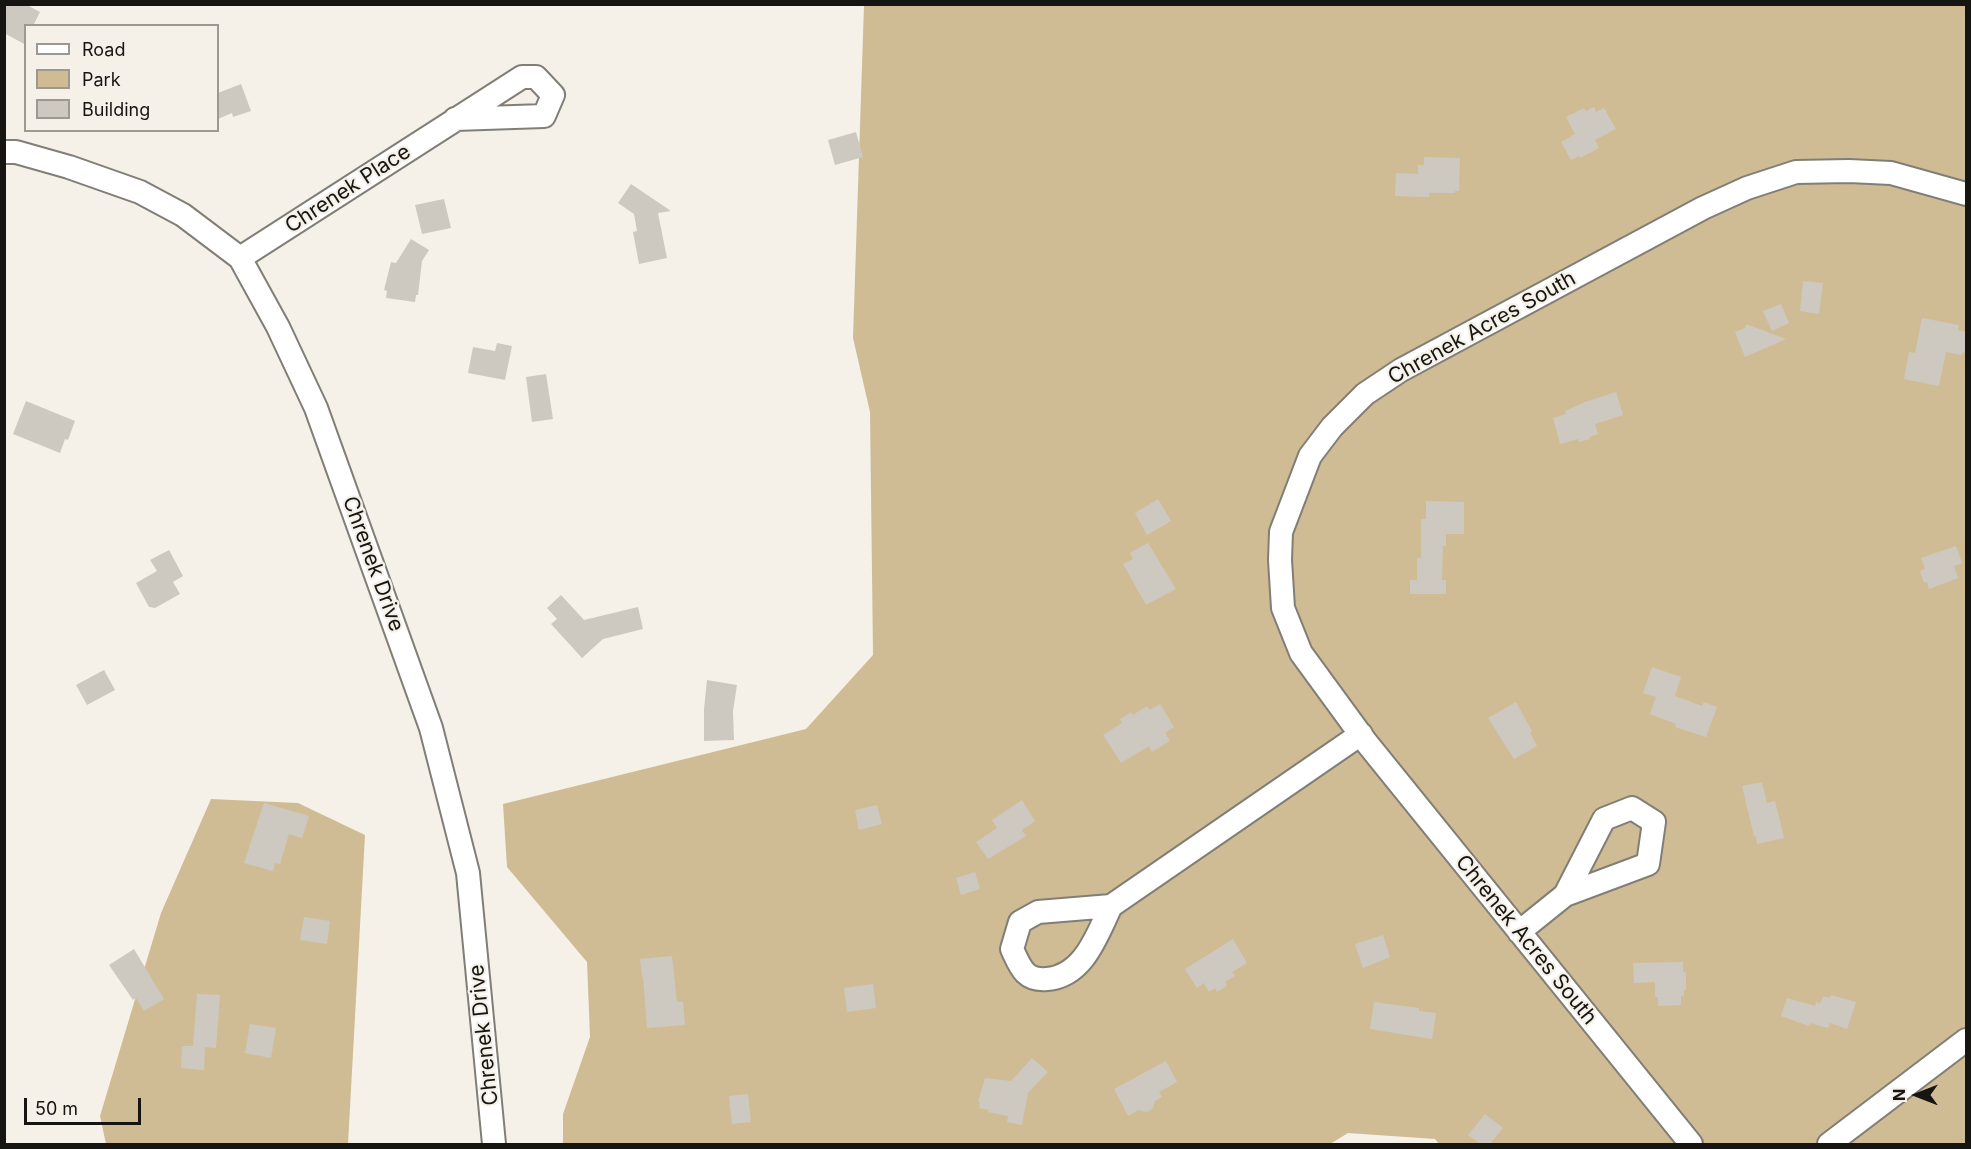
<!DOCTYPE html>
<html>
<head>
<meta charset="utf-8">
<style>
	body { margin:0 }
	#map { position:relative; width:1971px; height:1149px; overflow:hidden; background:#f5f1e9; font-family:Inter,sans-serif }
	canvas { display:block }
	.frame { position:absolute; inset:0; border:6px solid #171512; pointer-events:none }
	.legend { position:absolute; left:24px; top:24px; width:195px; height:108px; box-sizing:border-box; background:#f5f1e9; border:2px solid #9c9993; margin:0; padding:8px 10px; list-style:none; font-size:18px; color:#171512 }
	.legend li { display:flex; align-items:center; gap:12px; height:30px }
	.legend b { width:30px; border:2px solid #9c9993 }
	.north { position:absolute; left:1887px; top:1065px; width:60px; height:60px; -webkit-text-stroke:4px #f5f1e9; paint-order:stroke; rotate:270deg; font-size:16px; font-weight:700; line-height:24px; text-align:center; color:#171512 }
	.north::after { content:''; display:block; margin:auto; width:21px; height:27px; background:#171512; clip-path:polygon(50% 0,100% 100%,50% 72%,0 100%) }
	.scale { position:absolute; left:24px; top:1098px; width:117px; height:27px; box-sizing:border-box; border:3px solid #171512; border-top:0; padding-left:8px; font-size:18px; line-height:21px; white-space:nowrap; color:#171512; -webkit-text-stroke:4px #f5f1e9; paint-order:stroke }
</style>
</head>
<body>
<div id="map">
<canvas width="1971" height="1149"></canvas>
<div class="frame"></div>
<ul class="legend">
<li><b style="height:8px;background:#fff"></b>Road</li>
<li><b style="height:16px;background:#d0bc94"></b>Park</li>
<li><b style="height:16px;background:#cdc9c1"></b>Building</li>
</ul>
<div class="north">N</div>
<div class="scale">50 m</div>
</div>
<script>
const context = document.querySelector('canvas').getContext('2d');
context.lineJoin = 'round';
function fillPath(path, color) { context.fillStyle = color; context.fill(path, 'evenodd'); }
function stroke(path, color, width, dash) { context.strokeStyle = color; context.lineWidth = width; context.lineCap = dash ? 'butt' : 'round'; context.setLineDash(dash || []); context.stroke(path); }
function write(font, color, halo, rows, align = 'center') {
  context.font = font + ' Inter,sans-serif'; context.lineWidth = 4.5; context.setLineDash([]); context.textBaseline = 'middle'; context.strokeStyle = halo; context.fillStyle = color; for (const [text, x, y, turn = 0] of rows) {
    context.save(); context.translate(x, y); context.rotate((+turn || 0) * Math.PI / 180); context.textAlign = isNaN(turn) ? turn : align; if (halo) context.strokeText(text, 0, 0); context.fillText(text, 0, 0); context.restore();
  }
}
fillPath(new Path2D(`
	M864,5H1966V1144H1439L1435,1139L1348,1133L1330,1144H563V1114L590,1037L587,962L507,867L503,804L806,729L873,655L870,412L853,338Z
	M211,799L298,803L365,835L348,1144H106L100,1116L161,913Z`), '#d0bc94');
fillPath(new Path2D(`
	M4,4H25L40,12L33,26H26V45L4,33Z
	M241,84L251,111L233,117L232,113L218,119V93Z
	M1594,107L1596,112L1604,108L1616,129L1595,140L1599,148L1580,158L1579,156L1571,160L1561,142L1575,134L1566,117L1584,108L1586,111Z
	M856,132L863,157L835,165L828,140Z
	M1424,157L1460,158L1459,191H1455V193H1429V197L1395,196L1396,173L1418,174V165H1424Z
	M631,184L671,211L658,213L667,258L639,264L633,232L637,231L634,214L618,203Z
	M444,199L451,228L422,234L415,205Z
	M411,239L429,250L422,261L418,295H416L415,302L386,298L387,291L384,290L391,262L396,263Z
	M1803,281L1823,283L1819,314L1800,311Z
	M1781,304L1789,323L1772,331L1763,311Z
	M1922,318L1959,325L1958,330L1966,332V353L1963,352L1962,355L1946,352L1939,386L1904,379L1909,352L1915,353Z
	M1746,324L1786,339L1745,357L1735,332L1745,328Z
	M497,343L512,346L505,380L468,373L473,347L495,351Z
	M546,374L553,419L532,422L526,377Z
	M1616,392L1623,415L1595,424L1598,434L1589,437L1590,439L1579,442L1578,439L1560,444L1553,418L1566,414L1565,411L1585,402Z
	M26,401L75,421L68,440L65,439L60,453L13,434Z
	M1158,499L1171,521L1147,535L1135,513Z
	M1426,501L1464,502V534H1446V546H1443L1442,580H1446V594H1410V580H1417V558H1421V519H1426Z
	M1148,543L1176,589L1146,605L1123,564L1133,559L1130,553Z
	M1956,546L1962,563L1954,566L1958,578L1929,589L1927,582L1924,583L1920,571L1925,569L1921,558Z
	M169,550L183,576L173,582L180,594L155,608L149,607L136,583L157,571L150,560Z
	M561,595L584,620L638,607L643,629L603,639L582,658L551,624L557,619L547,608Z
	M1652,667L1681,677L1675,696L1702,706L1704,702L1717,707L1706,737L1675,727L1676,724L1650,714L1656,697L1643,693Z
	M104,670L115,690L87,705L76,685Z
	M707,680L737,685L733,711L734,740L704,741V709Z
	M1516,702L1532,731L1530,732L1537,746L1514,759L1488,718Z
	M1160,704L1174,727L1165,733L1170,741L1152,752L1149,746L1121,763L1103,735L1122,723L1120,719L1131,712L1133,715L1147,706L1150,710Z
	M1762,782L1767,803L1775,801L1784,838L1757,844L1756,836H1754L1742,786Z
	M1022,800L1035,821L1022,830L1026,836L988,859L976,842L997,828L992,820Z
	M264,803L309,816L302,838L289,834L280,864L275,863L273,871L244,863Z
	M877,805L882,824L859,830L855,810Z
	M975,872L980,889L961,895L956,878Z
	M304,917L330,921L327,944L300,940Z
	M1383,935L1390,957L1363,968L1355,944Z
	M1233,939L1247,963L1232,972L1235,976L1225,982L1227,986L1217,992L1215,988L1209,992L1204,983L1197,988L1185,969Z
	M134,949L164,999L144,1011L136,998L133,1000L109,965Z
	M672,956L677,1002H683L685,1025L647,1028L643,977H642L640,959Z
	M1683,962V972H1686V990H1684V996H1681V1005L1658,1006V997H1655V982L1634,983L1633,963Z
	M873,984L876,1008L847,1012L844,988Z
	M197,994L220,995L216,1048L205,1047L204,1070L181,1068L182,1046H193Z
	M1831,995L1856,1002L1847,1029L1830,1023L1828,1028L1810,1023L1809,1026L1781,1016L1787,998L1815,1006L1816,1002L1820,1004L1823,996L1830,998Z
	M1374,1002L1419,1008V1011L1436,1013L1432,1039L1370,1029Z
	M250,1024L276,1028L271,1058L245,1053Z
	M1032,1058L1048,1072L1028,1093L1022,1125L1007,1122L1008,1116L988,1112L989,1110L979,1108L980,1102H978L985,1078L1011,1081Z
	M1166,1061L1177,1082L1159,1092L1162,1097L1155,1101L1153,1108L1147,1112L1138,1110L1128,1116L1114,1089Z
	M748,1094L751,1122L732,1124L729,1096Z
	M1485,1114L1503,1128L1490,1144H1480L1468,1135Z`), '#cdc9c1');
const minor = new Path2D(`
	M4,152H16L69,167L140,192L183,215L240,258L278,327L316,408L431,728L468,873L494,1144
	M240,258L522,77H536L553,95L544,116L455,119
	M1111,906C1097,935 1084,976 1047,979C1024,981 1020,966 1012,949L1020,922L1038,912L1111,906L1361,734
	M1519,932L1565,895L1648,864L1654,822L1632,808L1604,819L1565,895
	M1691,1144L1366,742L1301,653L1283,608L1280,560L1281,532L1310,456L1332,427L1365,394L1401,370L1703,208L1747,188L1796,172L1849,171L1891,173L1966,194
	M1829,1144L1966,1040`);
stroke(minor, '#817e76', 26);
stroke(minor, '#fff', 22);
write('21px', '#171512', '#f5f1e9', [
	["Chrenek Place",348,189,-33],
	["Chrenek Acres South",1482,328,-29],
	["Chrenek Drive",373,564,70],
	["Chrenek Acres South",1526,940,51],
	["Chrenek Drive",484,1035,-96]
]);
</script>
</body>
</html>
